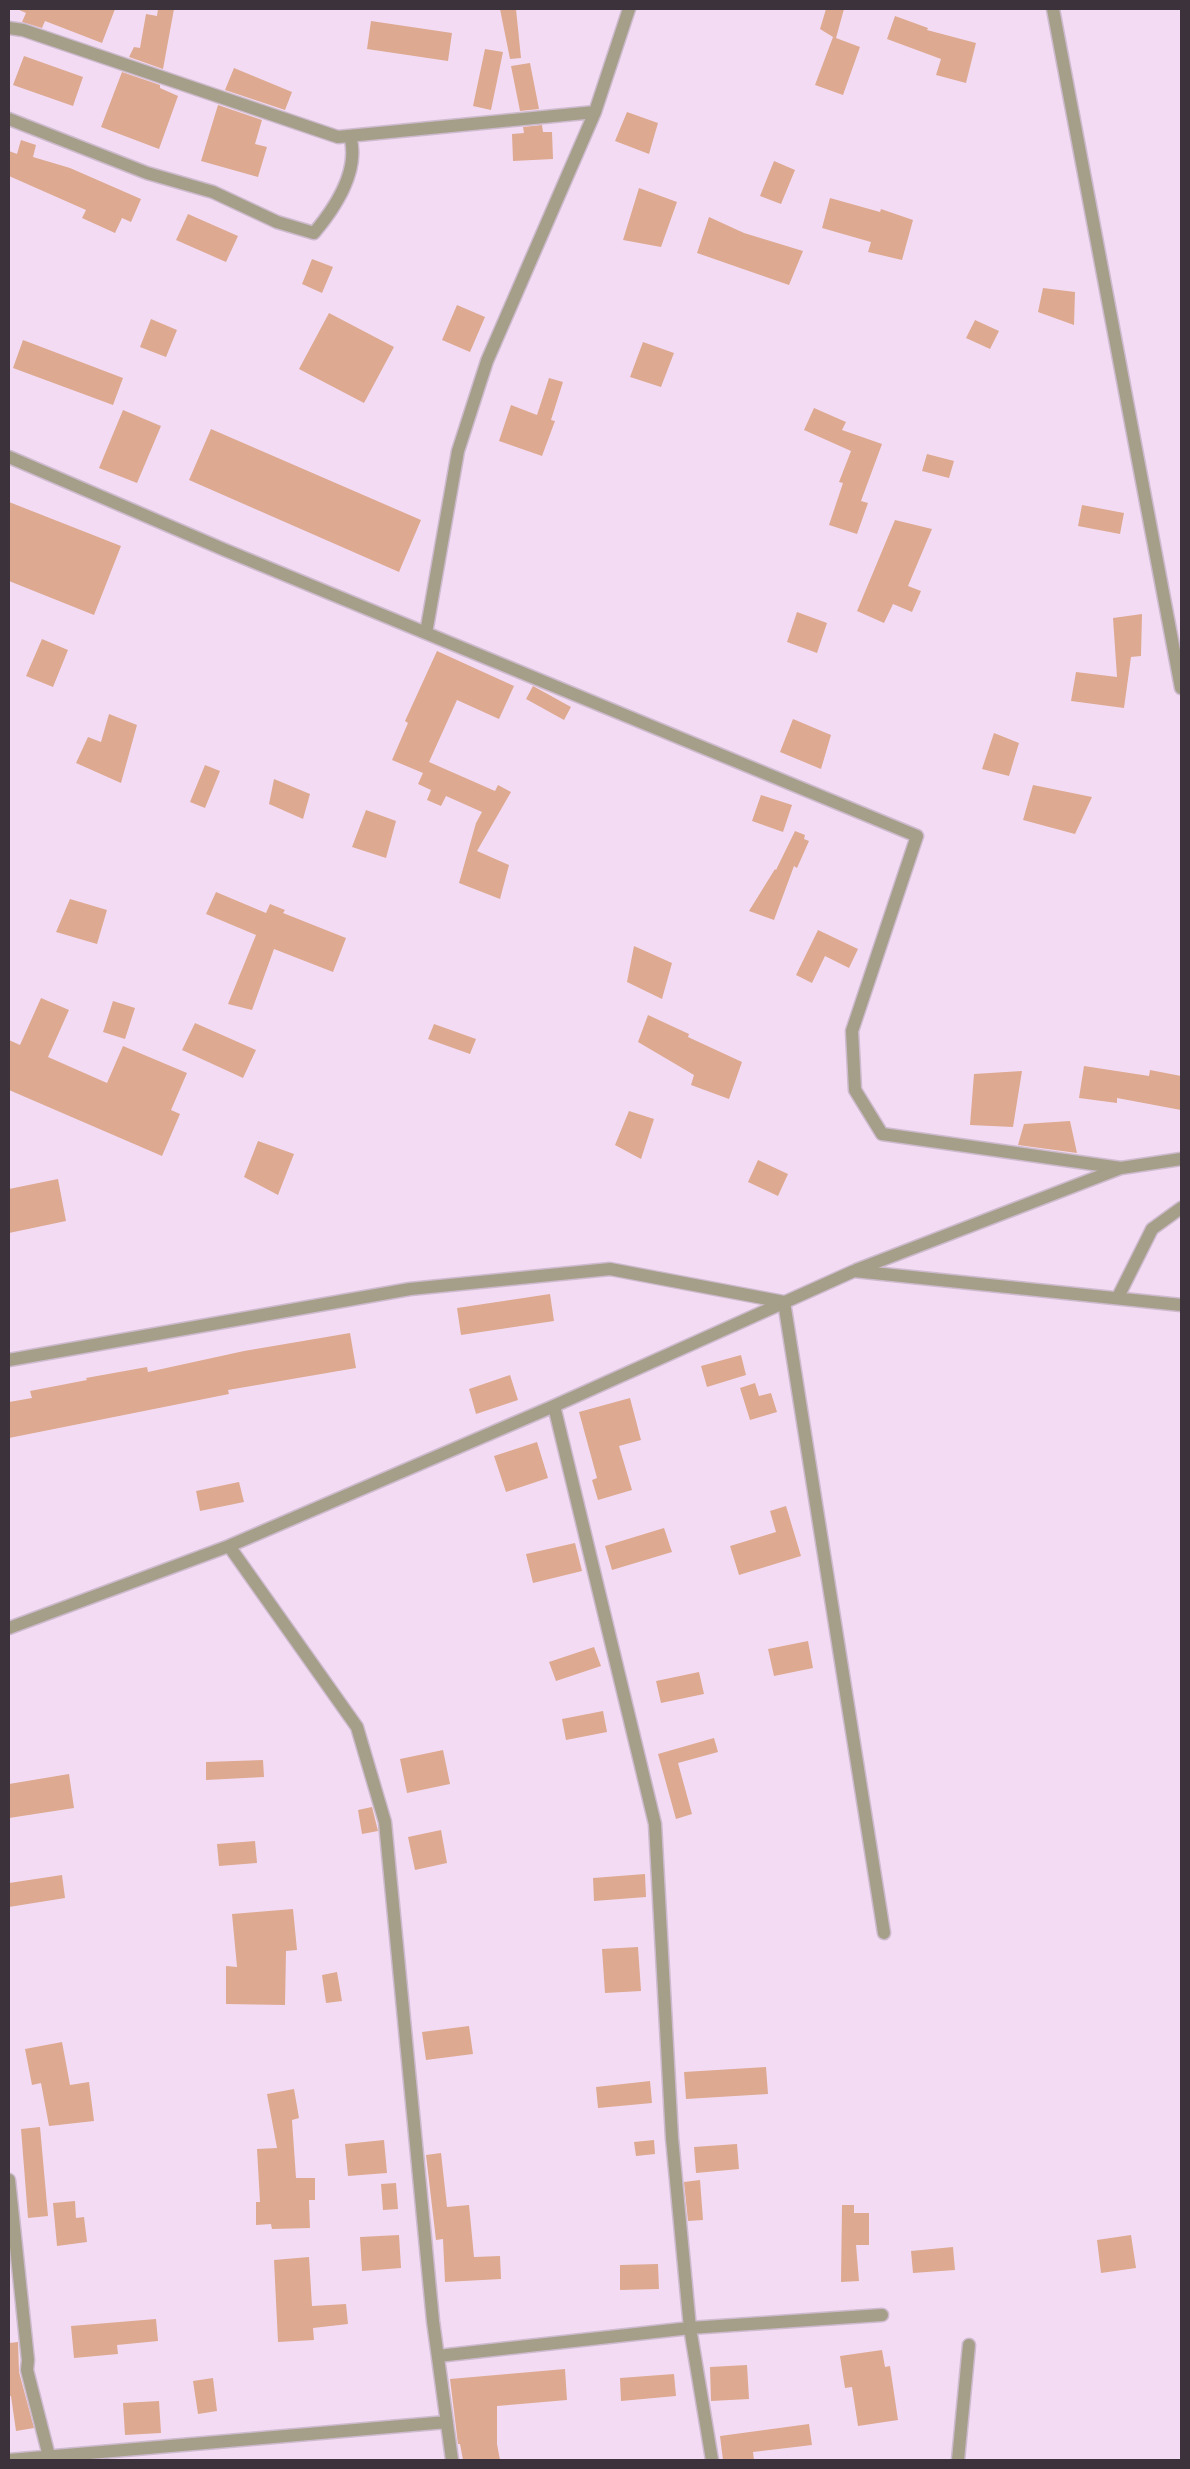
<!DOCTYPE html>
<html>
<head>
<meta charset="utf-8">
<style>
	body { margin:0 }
	#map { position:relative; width:1190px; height:2469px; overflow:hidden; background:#f3dcf3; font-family:"IBM Plex Serif",serif }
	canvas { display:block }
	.frame { position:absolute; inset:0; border:10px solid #3b323b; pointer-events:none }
</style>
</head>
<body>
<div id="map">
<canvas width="1190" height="2469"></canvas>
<div class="frame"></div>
</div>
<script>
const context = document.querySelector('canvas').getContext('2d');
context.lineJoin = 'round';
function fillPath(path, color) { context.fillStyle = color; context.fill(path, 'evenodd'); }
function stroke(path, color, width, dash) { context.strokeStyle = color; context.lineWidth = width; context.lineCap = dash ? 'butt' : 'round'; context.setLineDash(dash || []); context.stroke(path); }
fillPath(new Path2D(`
	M17,9H115L102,43L45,21L42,28L22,22L26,13Z
	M158,9H174L163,69L129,57L134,47L140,48L146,14L157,16Z
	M500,9H516L521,58L510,59Z
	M826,9H844L836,38L860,47L843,95L815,85L833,37L820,29Z
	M895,16L928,28L927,30L976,43L966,83L936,75L941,59L887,39Z
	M371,21L452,33L448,61L367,49Z
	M485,49L503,52L491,110L473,106Z
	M24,56L83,77L73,106L13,85Z
	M530,63L539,109L520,111L511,66Z
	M234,68L292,92L285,110L225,90Z
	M122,72L160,85V88L178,96L159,149L101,127Z
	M218,105L262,120L255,144L267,147L258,177L201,161Z
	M627,112L658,123L649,154L615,141Z
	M542,125L543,132H552L553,159L513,161L512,134L524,133L523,127Z
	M21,140L36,145L33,157L70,168L141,199L131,222L122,218L115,233L82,218L86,210L9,176V151L17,154Z
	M774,161L795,170L781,204L760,196Z
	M639,188L677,202L661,247L623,240Z
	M830,198L880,212L881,209L913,220L902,260L868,252L871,242L822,228Z
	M188,214L238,236L226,262L176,240Z
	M709,217L744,233L803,251L789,285L697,253Z
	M312,259L333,267L322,293L302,284Z
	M1043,288L1075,292L1074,325L1038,312Z
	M457,305L485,317L470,352L442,340Z
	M329,313L394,347L364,403L299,369Z
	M151,319L177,330L166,357L140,347Z
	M975,320L999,331L990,349L966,338Z
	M23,340L123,378L113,405L13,368Z
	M643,342L674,353L661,387L630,377Z
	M549,378L563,382L551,420L555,421L542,456L499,441L511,405L537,415Z
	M814,408L846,422L842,430L882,444L861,501L868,503L857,534L829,525L843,483L839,482L851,451L804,430Z
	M123,410L161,426L137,483L99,468Z
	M211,429L421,520L399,572L189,480Z
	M927,454L954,461L949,478L922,471Z
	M9,502L121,546L94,615L9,581Z
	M1082,505L1124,513L1120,534L1078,526Z
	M895,520L932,529L908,586L921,591L912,612L893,604L884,623L857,611Z
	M797,612L827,623L817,653L787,642Z
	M1142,614L1141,656L1131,657L1124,708L1071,701L1076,672L1117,677L1113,618Z
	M42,639L68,650L53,687L26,676Z
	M437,651L514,686L499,719L457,700L429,762L495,791L498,785L511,792L477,851L509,865L500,899L459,883L476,823L482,812L446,796L441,806L427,800L431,790L418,784L423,773L392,760L408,723L405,721Z
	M533,686L571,707L564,720L526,699Z
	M109,714L137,725L121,783L76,763L88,737L101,742Z
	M793,719L831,735L821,769L780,752Z
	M994,733L1019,743L1009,776L982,769Z
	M205,765L220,771L205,808L190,802Z
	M274,779L310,794L303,819L269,804Z
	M1033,785L1092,797L1075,834L1023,820Z
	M761,795L792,805L783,832L752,821Z
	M366,810L396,821L386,858L352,847Z
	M795,831L805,835L804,839L809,841L797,868L794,866L774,920L749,911L775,869L776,870Z
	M216,892L266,913L270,904L285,910L283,913L346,938L333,972L274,949L252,1010L228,1004L256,935L206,914Z
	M70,899L107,910L97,944L56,932Z
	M818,930L858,949L849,968L825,956L812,983L796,975Z
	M634,946L672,963L662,999L627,982Z
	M41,998L69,1010L48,1057L107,1083L123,1046L187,1073L171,1110L180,1114L162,1156L9,1090V1040L20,1045Z
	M113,1001L135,1008L125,1039L103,1032Z
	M648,1015L689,1034L688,1037L742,1062L729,1099L691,1085L694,1075L638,1042Z
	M195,1023L256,1050L243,1078L182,1050Z
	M434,1024L476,1039L470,1054L428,1039Z
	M1084,1066L1149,1076L1150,1070L1181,1076V1110L1117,1098V1103L1079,1098Z
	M1022,1071L1013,1127L970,1125L974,1074Z
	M629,1111L654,1119L641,1159L615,1145Z
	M1070,1121L1077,1153L1018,1145L1024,1124Z
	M258,1141L294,1154L278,1195L244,1177Z
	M758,1160L788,1174L778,1196L748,1182Z
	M58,1179L66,1221L9,1233V1189Z
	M550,1294L554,1321L461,1335L457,1308Z
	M350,1333L356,1368L228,1390L229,1394L9,1438V1402L32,1398L30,1391L87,1380L86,1378L147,1367L148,1372L244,1351Z
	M741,1355L746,1375L707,1387L701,1366Z
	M510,1375L518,1400L476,1414L469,1389Z
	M755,1383L759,1396L771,1393L777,1412L750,1420L740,1388Z
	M630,1398L641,1440L619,1446L632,1490L598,1500L592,1480L597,1478L579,1412Z
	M537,1442L548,1478L506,1492L494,1456Z
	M239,1482L244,1502L200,1511L196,1491Z
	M786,1506L801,1556L739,1575L730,1546L776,1532L770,1511Z
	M664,1528L672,1552L612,1570L605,1546Z
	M575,1543L582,1571L533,1583L526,1554Z
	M808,1641L813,1668L774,1676L768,1649Z
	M594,1647L601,1666L556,1681L549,1662Z
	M699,1672L704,1694L661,1703L656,1681Z
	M603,1711L607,1732L566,1740L562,1719Z
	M714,1738L718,1752L678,1763L692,1814L676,1819L658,1754Z
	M443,1750L450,1784L407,1793L400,1759Z
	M263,1760L264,1777L206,1780V1762Z
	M69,1774L74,1808L9,1818V1784Z
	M372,1807L378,1831L362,1834L358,1810Z
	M441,1830L447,1863L415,1870L408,1837Z
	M255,1841L257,1863L219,1866L217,1844Z
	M645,1874L646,1897L594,1901L593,1878Z
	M62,1875L65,1898L9,1907V1883Z
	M293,1909L297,1950L286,1951L285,2005L226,2004V1966L237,1967L232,1914Z
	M638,1947L641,1991L605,1993L602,1949Z
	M337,1972L342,2001L326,2003L322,1975Z
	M469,2026L473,2054L426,2060L422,2032Z
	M62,2042L70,2085L89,2082L94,2121L49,2126L41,2083L32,2085L25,2049Z
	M766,2067L768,2094L686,2099L684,2072Z
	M650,2081L652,2103L598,2108L596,2087Z
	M294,2089L299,2118L292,2120L296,2178H315V2200H309L310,2228L272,2229L271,2224L256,2225V2202H260L257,2149L277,2148L267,2094Z
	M40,2127L48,2216L28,2218L21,2129Z
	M384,2140L387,2173L348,2176L345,2144Z
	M654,2140L655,2154L636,2156L634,2142Z
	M737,2144L739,2169L696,2173L694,2147Z
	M441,2153L447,2207L469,2205L474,2257L500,2256L501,2279L445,2282L443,2239L436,2240L426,2155Z
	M700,2180L703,2220L688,2221L684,2182Z
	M396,2183L398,2209L383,2210L381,2184Z
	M75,2201L76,2218L84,2217L87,2242L57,2246L53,2203Z
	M842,2205H854V2213H869V2245H856L859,2281L841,2282Z
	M399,2235L401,2268L362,2271L360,2237Z
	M1131,2235L1136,2268L1101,2273L1097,2240Z
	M953,2247L955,2270L913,2273L911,2251Z
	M309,2257L312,2306L346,2304L348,2324L313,2328L314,2340L278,2342L274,2260Z
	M658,2264L659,2289L620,2290V2265Z
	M156,2319L158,2341L117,2345L118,2354L74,2358L71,2326Z
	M18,2342L19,2372L34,2428L16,2431L11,2396H9V2343Z
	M882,2350L885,2367L890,2366L898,2420L858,2426L852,2387L845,2388L840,2356Z
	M747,2365L749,2399L711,2401L710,2367Z
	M565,2369L567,2400L497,2406V2444L500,2460H463L460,2444H458L450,2379Z
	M674,2374L676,2396L621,2401L620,2378Z
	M213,2378L217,2411L198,2414L193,2381Z
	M159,2401L161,2433L125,2435L123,2403Z
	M809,2424L812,2445L753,2452L754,2460H723L720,2436Z`), '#dda991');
const minor = new Path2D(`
	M1053,9L1181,688
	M9,28L23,30L338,137L595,112
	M9,119L147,173L213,192L277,222L314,233C335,208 360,170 350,136
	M9,457L225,550L917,836L852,1031L855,1090L882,1134L1121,1168
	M426,633L458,451L487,361L595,112L629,9
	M856,1270L1121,1168L1181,1159
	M1118,1297L1152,1229L1181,1208
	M9,1360L410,1289L610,1269L784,1302L884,1933
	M554,1406L655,1824L672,2138L690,2328L712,2460
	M229,1546L357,1727L385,1822L433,2321L452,2460
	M9,1628L229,1546L554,1406L854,1271L1181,1305
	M9,2180L28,2360L27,2370L50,2460
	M438,2356L690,2328L882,2315
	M9,2460L447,2422
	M958,2460L969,2345`);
stroke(minor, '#cebace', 15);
stroke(minor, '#a59f89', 12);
</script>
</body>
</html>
